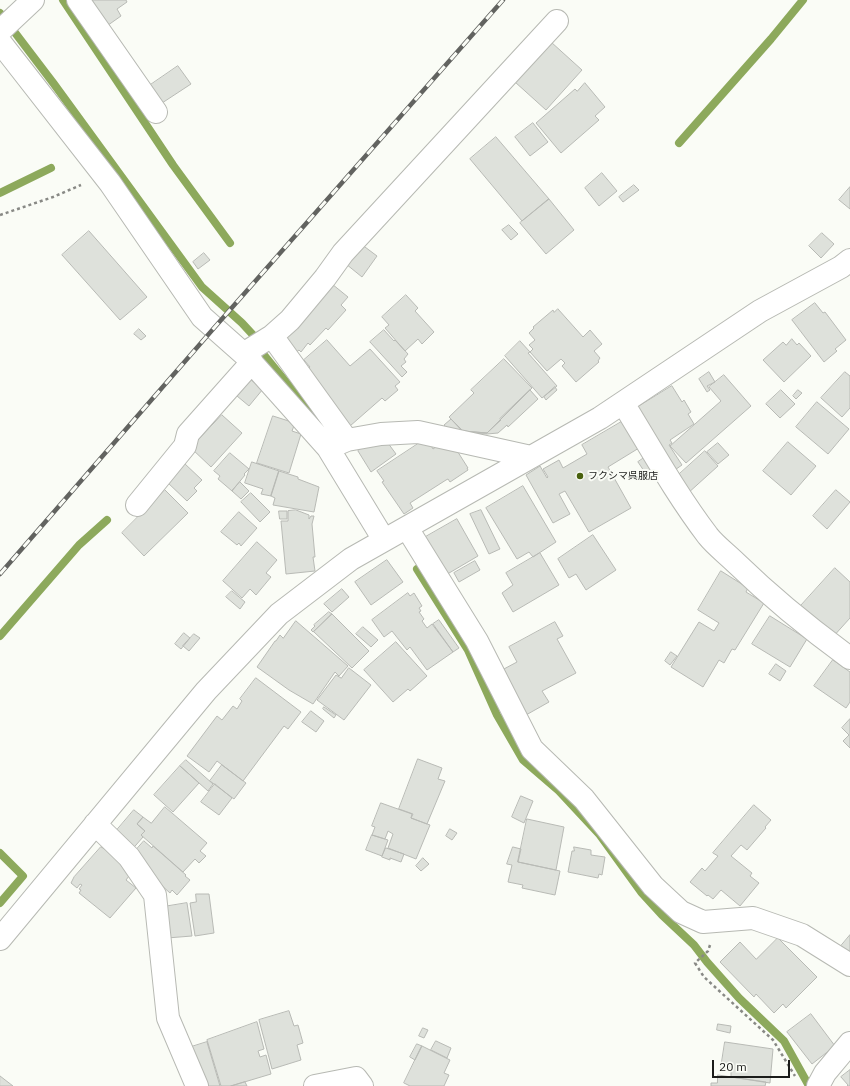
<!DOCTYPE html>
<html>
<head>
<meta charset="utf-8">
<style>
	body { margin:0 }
	#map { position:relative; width:850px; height:1086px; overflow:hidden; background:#fafcf6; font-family:"IBM Plex Sans",sans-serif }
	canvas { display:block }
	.scale { position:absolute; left:712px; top:1060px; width:78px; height:18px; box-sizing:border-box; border:2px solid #1b1c1a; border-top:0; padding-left:5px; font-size:12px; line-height:14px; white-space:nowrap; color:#1b1c1a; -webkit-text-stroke:3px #fafcf6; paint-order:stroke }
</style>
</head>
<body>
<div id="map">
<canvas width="850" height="1086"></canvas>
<div class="scale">20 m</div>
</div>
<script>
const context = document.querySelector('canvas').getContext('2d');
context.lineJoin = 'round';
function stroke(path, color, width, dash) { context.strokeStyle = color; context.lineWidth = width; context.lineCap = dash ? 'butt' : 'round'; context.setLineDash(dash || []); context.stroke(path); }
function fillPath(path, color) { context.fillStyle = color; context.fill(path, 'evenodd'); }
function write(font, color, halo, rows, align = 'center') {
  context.font = font + ' "IBM Plex Sans","Noto Sans JP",sans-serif'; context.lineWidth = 4; context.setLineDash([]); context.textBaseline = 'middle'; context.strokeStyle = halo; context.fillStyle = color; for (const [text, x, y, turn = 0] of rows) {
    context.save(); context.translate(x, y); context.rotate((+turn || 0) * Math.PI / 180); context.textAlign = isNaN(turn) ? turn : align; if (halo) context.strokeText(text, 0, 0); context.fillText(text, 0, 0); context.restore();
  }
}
stroke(new Path2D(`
	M63,0L173,165L230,243
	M0,13L54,84L202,287L242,323L254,336L264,355L317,420
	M679,143L771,39L803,0
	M0,193L51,168
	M417,569L468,650L497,715L523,760L559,791L599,834L641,892L662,915L694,945L707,962L739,998L784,1041L809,1086
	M0,636L79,545L107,520
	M0,853L23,876L0,903`), '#8da95c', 8);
const building = new Path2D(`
	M85,0H126L127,2L117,9L121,16L104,28Z
	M551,42L582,70L546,110L515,82Z
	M178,66L191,84L159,105L146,88Z
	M585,83L605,107L595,116L599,120L561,153L536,123L575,89L577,91Z
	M533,123L548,142L530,156L515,137Z
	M496,137L549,199L522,221L470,159Z
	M602,173L617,191L599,206L585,188Z
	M634,185L639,190L623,202L619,197Z
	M850,187V209L839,200Z
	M549,199L574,230L546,254L520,223Z
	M509,225L518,234L511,240L502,230Z
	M89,231L147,297L120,320L62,255Z
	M822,233L834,244L821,258L809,246Z
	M361,244L377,256L362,277L346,264Z
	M204,253L210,260L198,269L193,262Z
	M332,284L348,297L341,305L346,310L328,330L326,328L310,345L308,343L301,352L299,350L295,353L280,340Z
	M406,295L418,308L415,311L434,332L422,344L418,339L405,351L385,328L389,325L382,317Z
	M815,303L823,313L825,312L846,340L835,349L837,351L824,362L792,320Z
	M558,309L583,337L590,330L602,344L594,351L600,358L598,361L599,362L576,382L562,366L565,363L561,359L547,371L530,352L533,349L529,345L535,340L529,333L534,328L533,327L553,310L554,312Z
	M139,329L146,336L141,340L134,334Z
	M384,330L394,341L395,340L408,354L404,359L406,362L401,366L407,372L402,377L370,342Z
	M792,339L797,345L799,343L811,356L784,382L763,360L783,342L786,345Z
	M327,340L350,366L370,349L400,382L395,386L398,390L385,401L382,398L350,426L304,373L310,367L304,360Z
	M520,341L530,352L528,353L557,386L542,398L505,356Z
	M504,359L532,388L487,433L463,431L449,417L474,393L471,390Z
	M709,372L715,382L707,386L710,390L707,392L699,379Z
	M845,372L850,376V408L842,417L821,398Z
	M724,375L751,406L686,463L670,446L721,401L709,387Z
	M251,380L263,389L249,406L237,396Z
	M672,386L682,402L684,400L691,412L688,414L694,424L670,440L672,443L669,445L682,465L669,474L630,412Z
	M555,387L557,390L546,400L544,397Z
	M530,390L538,399L508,427L507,425L498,433L487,434L469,433L449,430L444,425L451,419L462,431L487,433L501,420L500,419Z
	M781,390L795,404L780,418L766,404Z
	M798,390L802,393L796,399L793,396Z
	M817,402L849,429L828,454L796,427Z
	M222,415L242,433L211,467L191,448Z
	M273,416L295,423L292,431L301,434L289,473L257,463Z
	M623,421L639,448L608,467L631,508L589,532L565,491L559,494L570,514L553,523L526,475L540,466L547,478L548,477L543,469L559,460L563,468L587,454L582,445Z
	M378,436L385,439L396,454L371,472L358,451Z
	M427,438L433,449L449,438L468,468H467L468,470L450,482L448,479L446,480L410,503L413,508L404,514L382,482L384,481L377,471Z
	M788,442L816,466L791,495L763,471Z
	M718,443L729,455L718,464L707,452Z
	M705,451L718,466L687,494L674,479Z
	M230,453L249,469L244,474L245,475L232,491L218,479L220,476L214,471Z
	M647,456L655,468L646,474L638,462Z
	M252,462L279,471L271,496L261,494L263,489L245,483Z
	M184,463L202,480L194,488L197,491L187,501L167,482Z
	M279,471L298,477V479L319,487L314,512L273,505L275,498L271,496Z
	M240,482L249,491L241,499L232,491Z
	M523,486L556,542L533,557L529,552L517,559L486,508Z
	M165,490L188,513L144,556L122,533Z
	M836,490L850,502L827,529L813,516Z
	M251,493L270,512L260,522L241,502Z
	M296,510L309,515V519L311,516H314L312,524L315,557H313L315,571L286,574L281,521H288V511Z
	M481,510L500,549L489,554L470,514Z
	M279,511H287V519H280Z
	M239,512L257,528L241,546L239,543L237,545L221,532Z
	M457,519L478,556L444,576L422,539Z
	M593,535L616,570L586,590L576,574L569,578L558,559Z
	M257,542L277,560L266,573L271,577L256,595L250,589L242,598L223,581Z
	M540,553L559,585L513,612L502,593L513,585L506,573Z
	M387,560L403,582L371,605L355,582Z
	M475,561L480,570L459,582L454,573Z
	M835,568L850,582V618L832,638L797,610Z
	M721,571L748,588L746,592L764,603L735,650L732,649L724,663L719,660L703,687L671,667L699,622L714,631L719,623L698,610Z
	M342,589L349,597L332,612L324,604Z
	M232,591L245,602L240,609L226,597Z
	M408,593L410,596L414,593L422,606L419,608L421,611L419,612L424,619L422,621L427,628L432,624L453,652L427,670L410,647L407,650L392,631L384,637L372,620Z
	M329,612L332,614L313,632L311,630L315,626L314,625Z
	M332,614L369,651L352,668L314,632Z
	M770,616L807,639L790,667L752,644Z
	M439,620L459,648L453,652L433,624Z
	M296,621L348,666L339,676L335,672L313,704L289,690L257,667L275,641H276L280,635L283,638Z
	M555,622L563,636L557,639L576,673L542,691L549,702L526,715L502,670L517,662L509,647Z
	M363,627L378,640L371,647L356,634Z
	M184,633L190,638L181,649L175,644Z
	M194,634L200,638L189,651L183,646Z
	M396,642L427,676L410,691L408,689L393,702L364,670Z
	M671,652L677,656L670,665L665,661Z
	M833,660L850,672V702L846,708L814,686Z
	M776,664L786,671L780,681L769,674Z
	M349,668L371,685L344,720L317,700L336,675L341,678Z
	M256,678L301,712L288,729L284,726L243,781L217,761L209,772L187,756L217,716L222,720L233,706L237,709L242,701L240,699Z
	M324,707L336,715L334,718L323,709Z
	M311,711L324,721L316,732L302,722Z
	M850,719V748L843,741L849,735L842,728Z
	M418,759L442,768L438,779L445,781L427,824L411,818L413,814L399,809Z
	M186,760L213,784L208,791L180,766Z
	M222,765L246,783L234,799L210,781Z
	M180,766L199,783L173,812L154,795Z
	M215,784L232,798L219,815L201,802Z
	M521,796L533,801L524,823L512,817Z
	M381,803L412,814L411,818L430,825L416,859L388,848L393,834L388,831L385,839L372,835L375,827L372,826Z
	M754,805L771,820L765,827L766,828L747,850L741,845L731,856L752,873L750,876L759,883L740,906L721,890L713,899L708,895L707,896L690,882L702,868L705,871L718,856L713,853Z
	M165,807L207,843L200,851L206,856L199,863L195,859L183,872L141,835L145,831L137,824L143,817L151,823Z
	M134,810L143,817L137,824L145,831L141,835L143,837L129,853L111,837Z
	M527,819L564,827L556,870L518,862Z
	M450,829L457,833L452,840L446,836Z
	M372,835L388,840L382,856L366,850Z
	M144,841L152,848L153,846L186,875L185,876L190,880L177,895L172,890L170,893L130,857Z
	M101,847L105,849L132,872L126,880L136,888L110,918L79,893L81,890L79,889L82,885L80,884L77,888L71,883L74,877Z
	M513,847L521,849L518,862L560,871L555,895L522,888L523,885L508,882L512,865L507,864Z
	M574,847L591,850V855L605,857L602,875L599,874L598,878L568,872L572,851H574Z
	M386,848L404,854L401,862L390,858V860L382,857Z
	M423,858L429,864L421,871L416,866Z
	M196,894H209L214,933L195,936L190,903L196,902Z
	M187,903L192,936L167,938L163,907Z
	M850,935V953L841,946Z
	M778,938L817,977L786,1008L783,1004L774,1013L756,994L754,997L720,962L740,942L756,959Z
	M289,1011L294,1026L298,1025L303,1043L297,1045L301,1060L272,1069L259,1020Z
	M811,1014L835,1046L812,1064L787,1032Z
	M257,1022L264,1049L258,1051L260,1057L266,1055L271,1074L231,1086H221L207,1040Z
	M718,1024L731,1026L730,1033L717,1030Z
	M423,1028L428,1030L424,1038L419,1036Z
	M436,1041L451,1048L447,1058L431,1050Z
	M207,1042L220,1086H202L188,1048Z
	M725,1042L773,1049L770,1083L731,1077V1070L721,1068Z
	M417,1044L422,1046L415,1060L410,1057Z
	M422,1046L450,1060L444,1073L449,1075L444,1086H410L404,1083Z
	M850,1070V1086H847L848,1085L841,1077Z
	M718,1075L766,1082L765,1086H711V1083H717Z
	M0,1076L13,1086H0Z
	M245,1082L247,1086H231Z`);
fillPath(building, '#dee1db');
stroke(building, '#b8bab5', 1);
const street = new Path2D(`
	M78,0L156,112
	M0,31L33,0
	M0,42L110,183L202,317L245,355L328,448L384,540
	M272,336L347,440
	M245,355L251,349L272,336L290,320L325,278L343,253L557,21
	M623,403C650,447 676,494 708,536C716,546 727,554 736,563C771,597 810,629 850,658
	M328,448L347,440L381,434L418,432L531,457
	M137,505L185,446L188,434L252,362
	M407,528L477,641L532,749L584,799L653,886L681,912L703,922L753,918L802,935L850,965
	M95,824L129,857L155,895L168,1018L197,1086
	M0,939L206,691L279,614L351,559L600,418L760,311L841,267L850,260
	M315,1086L356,1078L362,1086
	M818,1086L825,1073L850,1043`);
stroke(street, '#b7b9b3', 24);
stroke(new Path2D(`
	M0,215L53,197L81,185
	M710,945L708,951L695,963L704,977L773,1040L795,1076`), '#888985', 2.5, [3, 3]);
stroke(street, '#fff', 22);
const rail = new Path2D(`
	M0,574L214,328L503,0`);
stroke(rail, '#626360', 4.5);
stroke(rail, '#fafcf6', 3, [9]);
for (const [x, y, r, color] of [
	[580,476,4,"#49610e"]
]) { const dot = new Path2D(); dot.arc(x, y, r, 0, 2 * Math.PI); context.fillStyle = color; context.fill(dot); stroke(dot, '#fafcf6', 1.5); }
write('10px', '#1b1c1a', '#fafcf6', [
	["フクシマ呉服店",588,476]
], 'left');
</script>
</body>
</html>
